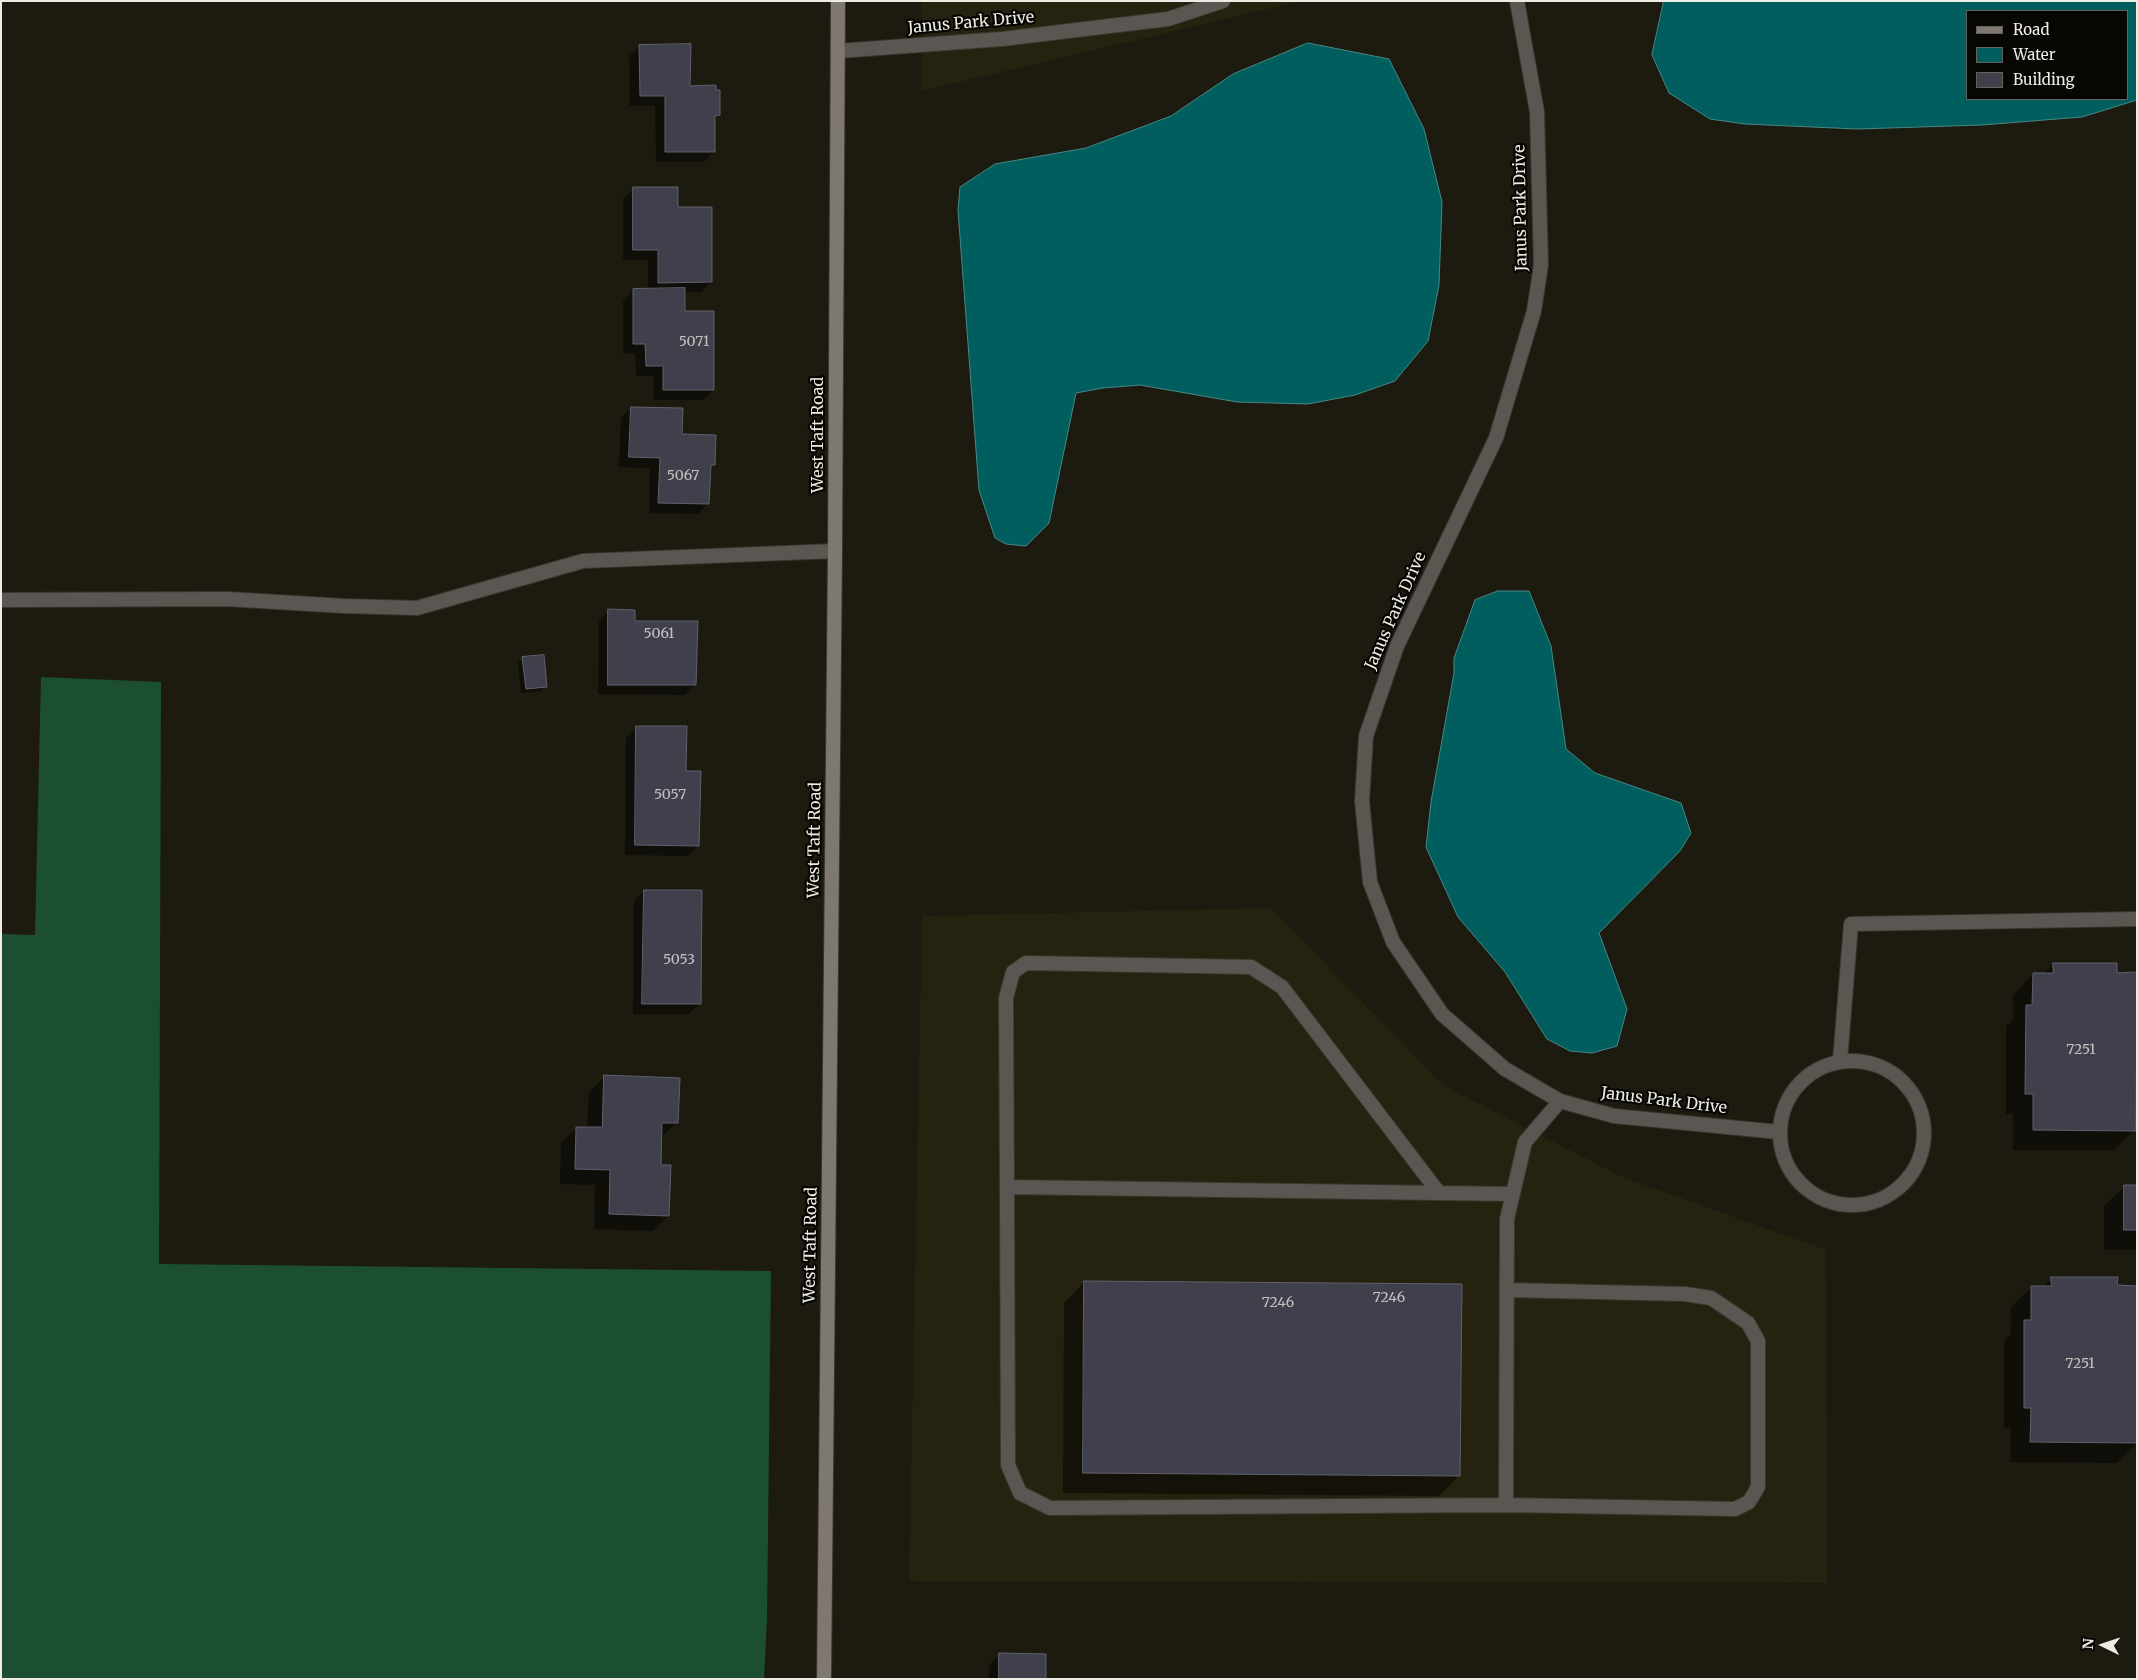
<!DOCTYPE html>
<html>
<head>
<meta charset="utf-8">
<style>
	body { margin:0 }
	#map { position:relative; width:2138px; height:1680px; overflow:hidden; background:#1d1b10; font-family:Merriweather,serif }
	canvas { display:block }
	.frame { position:absolute; inset:0; border:2px solid #eeece5; pointer-events:none }
	.legend { position:absolute; left:1966px; top:10px; width:162px; height:90px; box-sizing:border-box; background:#070603; border:1px solid #63625d; margin:0; padding:6px 9px; list-style:none; font-size:15px; color:#eeece5 }
	.legend li { display:flex; align-items:center; gap:10px; height:25px }
	.legend b { width:25px; border:1px solid #63625d }
	.north { position:absolute; left:2078px; top:1620px; width:50px; height:50px; -webkit-text-stroke:4px #070603; paint-order:stroke; rotate:274deg; font-size:14px; font-weight:700; line-height:20px; text-align:center; color:#eeece5 }
	.north::after { content:''; display:block; margin:auto; width:18px; height:22px; background:#eeece5; clip-path:polygon(50% 0,100% 100%,50% 72%,0 100%) }
</style>
</head>
<body>
<div id="map">
<canvas width="2138" height="1680"></canvas>
<div class="frame"></div>
<ul class="legend">
<li><b style="height:6px;background:#7f7871"></b>Road</li>
<li><b style="height:14px;background:#005e5f"></b>Water</li>
<li><b style="height:14px;background:#40404c"></b>Building</li>
</ul>
<div class="north">N</div>
</div>
<script>
const context = document.querySelector('canvas').getContext('2d');
context.lineJoin = 'round';
function fillPath(path, color) { context.fillStyle = color; context.fill(path, 'evenodd'); }
function stroke(path, color, width, dash) { context.strokeStyle = color; context.lineWidth = width; context.lineCap = dash ? 'butt' : 'round'; context.setLineDash(dash || []); context.stroke(path); }
function write(font, color, halo, rows, align = 'center') {
  context.font = font + ' Merriweather,serif'; context.lineWidth = 4.5; context.setLineDash([]); context.textBaseline = 'middle'; context.strokeStyle = halo; context.fillStyle = color; for (const [text, x, y, turn = 0] of rows) {
    context.save(); context.translate(x, y); context.rotate((+turn || 0) * Math.PI / 180); context.textAlign = isNaN(turn) ? turn : align; if (halo) context.strokeText(text, 0, 0); context.fillText(text, 0, 0); context.restore();
  }
}
fillPath(new Path2D(`
	M922,1H1302L921,91Z
	M1271,908L1443,1085L1620,1176L1826,1250L1827,1583L909,1581L922,916Z`), '#262210');
fillPath(new Path2D(`
	M41,677L161,682L159,1264L771,1271L767,1618L764,1679H1V934L35,935Z`), '#1c4f31');
const water = new Path2D(`
	M1664,1H2137V100L2082,117L1982,125L1857,129L1745,124L1710,119L1669,93L1652,55ZM1967,11H2127V99H1967Z
	M1308,43L1389,59L1424,129L1442,202L1439,285L1428,341L1395,381L1355,395L1308,404L1237,402L1140,385L1103,388L1076,393L1049,523L1026,546L1006,544L995,538L979,490L958,210L960,187L995,164L1086,148L1171,116L1233,74Z
	M1498,591H1529L1551,646L1566,749L1595,773L1681,803L1691,833L1680,851L1599,933L1627,1009L1617,1046L1592,1053L1570,1051L1547,1039L1505,972L1458,917L1426,847L1431,802L1454,673V658L1475,600Z`);
fillPath(water, '#005e5f');
stroke(water, '#478987', 1);
fillPath(new Path2D(`
	M640,46L689,87L719,115L714,120V151L704,162H656L655,106H630L629,56Z
	M634,188L677,208L711,282L701,292H684L683,312L713,390L703,400H653L654,376H636L635,353L623,354V300L633,290H648V260H623V199Z
	M631,408L713,464L710,468L708,503L698,514L649,513L650,468L619,467L621,418Z
	M609,611L634,622L695,685L685,695L598,694L599,621Z
	M523,658L545,686L541,691L521,693L518,663Z
	M637,727L684,772L698,846L688,856L625,855L626,737Z
	M644,891L699,1004L689,1014H633L634,901Z
	M2053,964L2116,974H2137V1116H2135V1130L2114,1150H2013V1114H2006V1026L2013,1020V995L2033,974H2043Z
	M604,1077L677,1122L661,1138L660,1166L668,1216L653,1231L594,1229L595,1185L560,1184L561,1143L577,1128H587L589,1092Z
	M2125,1186H2137V1250H2104V1206Z
	M2052,1278L2116,1287H2137V1443L2117,1463L2010,1462L2011,1428H2004V1341L2011,1334V1307L2032,1287H2043Z
	M1084,1282L1459,1475L1439,1496L1063,1493L1064,1303Z
	M999,1655L1045,1679H989V1665Z`), '#0007');
const building = new Path2D(`
	M691,44L690,86L716,85V90H720V115L715,116V152H665V96H640L639,45Z
	M633,187H678V207H712V282L658,283V250H633Z
	M685,288V311H714V390H663V366H646L645,344H633V289Z
	M631,407L683,408L682,434L716,435L715,465H711L709,504L658,503L660,458L629,457Z
	M608,609L635,610V621H698L696,685H608Z
	M544,655L547,687L526,689L522,657Z
	M636,726H687L686,771H701L699,846L635,845Z
	M644,890H702L701,1004H642Z
	M2053,963H2117V973L2137,972L2136,1131L2033,1130V1094H2025L2026,1005H2032L2033,973H2053Z
	M604,1075L680,1078L678,1123H662L661,1165H671L669,1216L609,1214L610,1170L575,1169L576,1127H602Z
	M2124,1185H2137V1230H2124Z
	M2051,1277H2118L2117,1285L2137,1286V1443L2030,1442L2031,1408H2024V1320H2031V1286H2051Z
	M1084,1281L1462,1284L1460,1476L1083,1473Z
	M999,1653L1046,1654V1679H999Z`);
fillPath(building, '#40404c');
stroke(building, '#60616d', 1);
const service = new Path2D(`
	M1,600L227,599L344,606L417,608L583,561L835,551
	M1840,1061L1851,924L2137,919
	M1007,1187L1006,998L1013,972L1026,963L1251,967L1282,987L1439,1193
	M1513,1194L1007,1187L1008,1465L1020,1493L1050,1508L1506,1505L1507,1219L1525,1142L1560,1101
	M1506,1505L1735,1509L1749,1502L1758,1487V1341L1748,1323L1711,1298L1685,1294L1507,1290`);
const minor = new Path2D(`
	M1517,1L1537,112L1541,265L1534,311L1496,438L1397,646L1366,736L1362,801L1370,882L1393,942L1442,1014L1505,1069L1560,1101L1614,1116L1779,1132
	M838,51L1002,39L1168,19L1223,1
	M1780 1133a72 72 0 1 1 144 0a72 72 0 1 1-144 0Z`);
const secondary = new Path2D(`
	M824,1679L835,551L838,1`);
stroke(service, '#3a382e', 16);
stroke(minor, '#3a382e', 16);
stroke(secondary, '#3a382e', 16);
stroke(service, '#5b5652', 14);
stroke(minor, '#5b5652', 14);
stroke(secondary, '#7f7871', 14);
write('14px', '#c2c1bf', null, [
	["5071",694,342],
	["5067",683,476],
	["5061",659,634],
	["5057",670,795],
	["5053",679,960],
	["7251",2081,1050],
	["7246",1389,1298],
	["7246",1278,1303],
	["7251",2080,1364]
]);
write('16px', '#eeece5', '#070603', [
	["Janus Park Drive",971,23,-5],
	["Janus Park Drive",1521,208,-91],
	["West Taft Road",818,435,-90],
	["Janus Park Drive",1396,611,-66],
	["West Taft Road",815,840,-89],
	["Janus Park Drive",1664,1101,7],
	["West Taft Road",811,1245,-89]
]);
</script>
</body>
</html>
